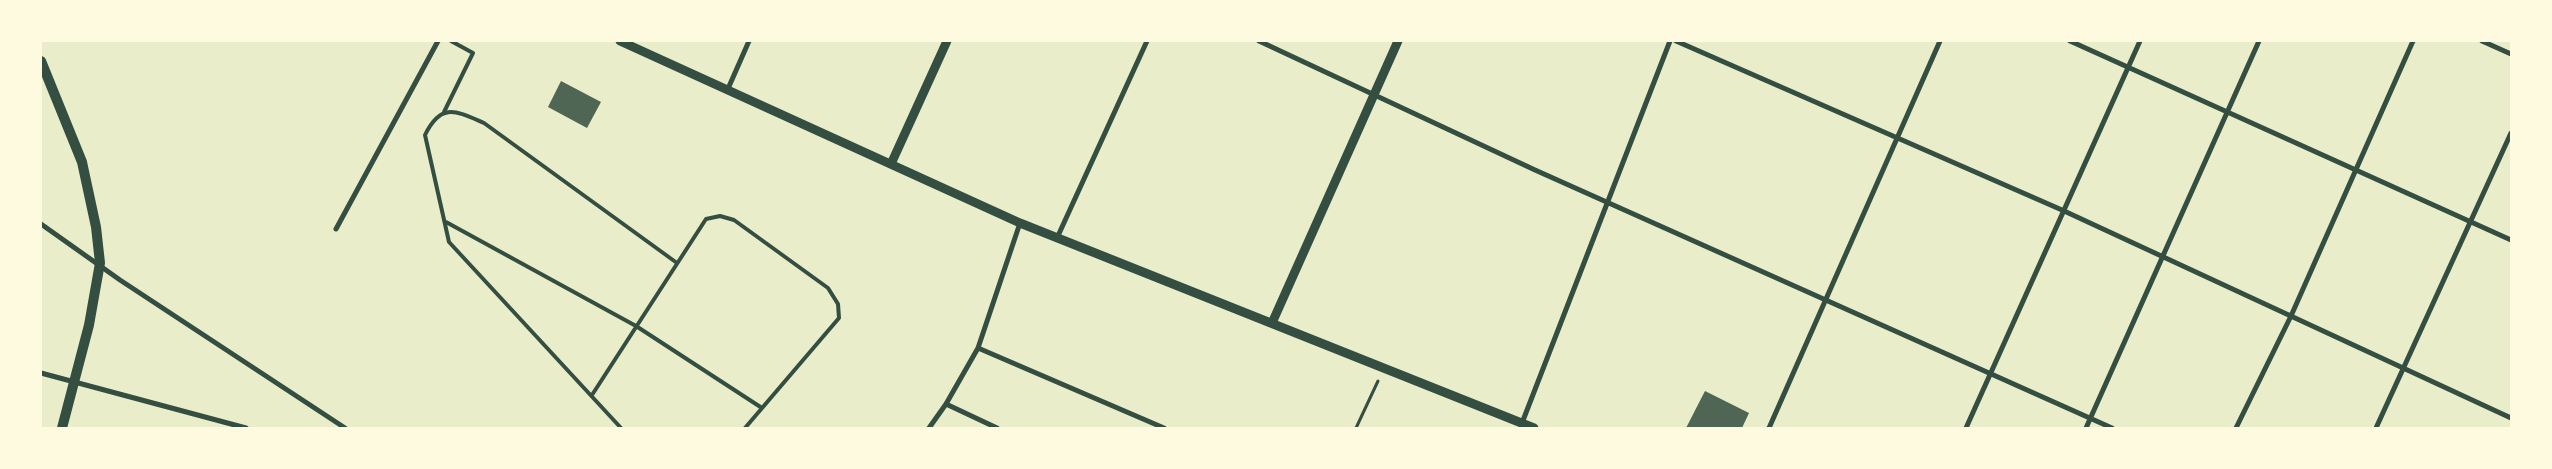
<!DOCTYPE html>
<html>
<head>
<meta charset="utf-8">
<style>
	body { margin:0 }
	#map { position:relative; width:2552px; height:469px; overflow:hidden; background:#e9edc9; font-family:"DejaVu Sans",sans-serif }
	canvas { display:block }
	.frame { position:absolute; inset:0; border:42px solid #fefae0; pointer-events:none }
</style>
</head>
<body>
<div id="map">
<canvas width="2552" height="469"></canvas>
<div class="frame"></div>
</div>
<script>
const context = document.querySelector('canvas').getContext('2d');
context.lineJoin = 'round';
function fillPath(path, color) { context.fillStyle = color; context.fill(path, 'evenodd'); }
function stroke(path, color, width, dash) { context.strokeStyle = color; context.lineWidth = width; context.lineCap = dash ? 'butt' : 'round'; context.setLineDash(dash || []); context.stroke(path); }
fillPath(new Path2D(`
	M561,81L601,102L587,128L548,107Z
	M1705,391L1749,413L1742,428H1686Z`), '#4f6655');
stroke(new Path2D(`
	M1356,428L1378,381`), '#344e41', 3);
stroke(new Path2D(`
	M444,112L473,53L451,41
	M446,222L636,326L762,408
	M592,395L706,219L720,216L734,220L828,288L838,304L839,318L745,428
	M621,428L449,242L425,135C441,102 456,111 484,123L677,263`), '#344e41', 4);
stroke(new Path2D(`
	M1259,41L1535,170L2112,428
	M1676,41L2062,210L2511,418
	M2070,41L2511,240
	M2482,41L2511,54
	M727,91L749,41
	M41,224L120,280L345,428
	M336,229L438,41
	M1057,238L1147,41
	M978,348L1164,428
	M41,373L246,428
	M946,404L997,428
	M1522,423L1670,41
	M929,428L946,404L978,348L1020,223
	M1769,428L1940,41
	M1966,428L2140,41
	M2086,428L2259,41
	M2236,428L2291,316L2413,41
	M2376,428L2511,133`), '#344e41', 5);
stroke(new Path2D(`
	M620,41L1020,223L1534,428
	M891,164L947,41
	M1272,323L1398,41`), '#344e41', 9);
stroke(new Path2D(`
	M41,61L82,162L96,227L100,263L89,325L62,428`), '#344e41', 10);
</script>
</body>
</html>
